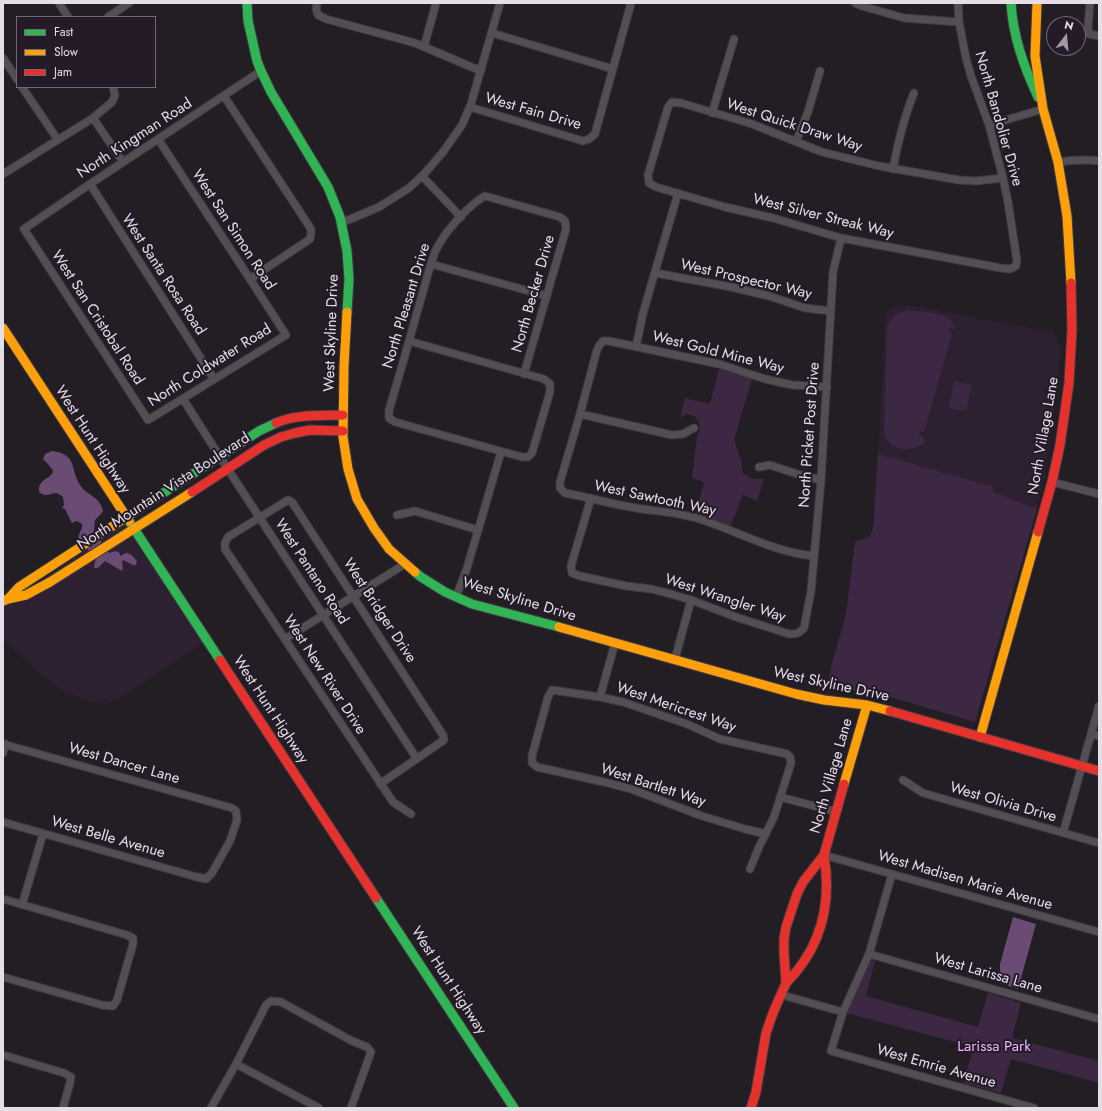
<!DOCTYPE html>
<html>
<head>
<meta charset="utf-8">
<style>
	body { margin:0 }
	#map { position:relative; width:1102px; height:1111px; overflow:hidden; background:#231e24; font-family:Jost,sans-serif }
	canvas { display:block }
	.frame { position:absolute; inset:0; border:4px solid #e4dee7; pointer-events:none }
	.legend { position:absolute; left:16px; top:16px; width:140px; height:72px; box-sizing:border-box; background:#241a28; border:1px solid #716874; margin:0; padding:5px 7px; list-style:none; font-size:12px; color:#e4dee7 }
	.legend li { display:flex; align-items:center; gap:8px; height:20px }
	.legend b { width:20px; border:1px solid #716874 }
	.north { position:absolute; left:1046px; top:16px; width:40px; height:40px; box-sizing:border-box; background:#241a28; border:1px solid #716874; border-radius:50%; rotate:16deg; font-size:11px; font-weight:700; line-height:16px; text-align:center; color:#e4dee7 }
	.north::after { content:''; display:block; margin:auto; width:14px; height:18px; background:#a09ba3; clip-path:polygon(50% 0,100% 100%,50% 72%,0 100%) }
</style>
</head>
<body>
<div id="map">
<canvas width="1102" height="1111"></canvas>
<div class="frame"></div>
<ul class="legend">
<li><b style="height:5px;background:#30b455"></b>Fast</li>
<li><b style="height:5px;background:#ff9f0a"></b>Slow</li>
<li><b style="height:5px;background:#e5322d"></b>Jam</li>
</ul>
<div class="north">N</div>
</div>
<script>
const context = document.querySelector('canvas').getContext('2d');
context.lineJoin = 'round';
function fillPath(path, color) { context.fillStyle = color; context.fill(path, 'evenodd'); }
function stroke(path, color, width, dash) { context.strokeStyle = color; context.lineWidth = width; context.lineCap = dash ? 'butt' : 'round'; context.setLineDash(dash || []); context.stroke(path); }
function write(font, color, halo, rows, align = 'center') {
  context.font = font + ' Jost,sans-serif'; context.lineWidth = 4; context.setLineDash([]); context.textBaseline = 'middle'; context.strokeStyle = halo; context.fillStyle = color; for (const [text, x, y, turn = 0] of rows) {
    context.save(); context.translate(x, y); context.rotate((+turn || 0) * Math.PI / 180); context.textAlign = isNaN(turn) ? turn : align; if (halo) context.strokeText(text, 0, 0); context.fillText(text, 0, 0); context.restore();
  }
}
fillPath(new Path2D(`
	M900,304L1052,332L1061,347L1056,399L1050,441L1043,484L1037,509L992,492L993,487L878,454L886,313Z
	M129,522L207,640L123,696L107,704L89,701L60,689L33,667L3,639V601L32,586Z`), '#2d2131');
fillPath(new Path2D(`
	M908,310C917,311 937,313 946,317C949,319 952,322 955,326L953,329L949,328L948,332L952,333L924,432L920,431L919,435L923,436L924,444C919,446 914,448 908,449C897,450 886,444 884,433L887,328C890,318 898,312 908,310Z
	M719,369L752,379L734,440L741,460L743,473L752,479H764L757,501L743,495L730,527L695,516L704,482L692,478L697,437L700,430L699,423L695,416L688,414L680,417L685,398L710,404Z
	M956,381L971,385L967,409L965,411L950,408L949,406L954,382Z
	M878,454L993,487V492L1037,509L975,722L894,698L827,686L833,659L846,614L855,542L870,537L873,528Z
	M871,960L875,961L866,996L978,1027L988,993L1021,1003L1012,1038L1099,1061V1083L1011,1059L1001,1093L964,1083L973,1047L847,1013Z`), '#3d2844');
fillPath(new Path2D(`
	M52,451C78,454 70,470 80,485C87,496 100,496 103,511L101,514L95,520L94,531L108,552L110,553C114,551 119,550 120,555L121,556L125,553C131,553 134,557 137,562L135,566L123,560L122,562L123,568L122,571L105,561C101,564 100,569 94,568L95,561L96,560L78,537L82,528V524L77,521L72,523L65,509L62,508L64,505L63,497C62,496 58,494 57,493C50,493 46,498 39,492C39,488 39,485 41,483C45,478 56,475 52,469C49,465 46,462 43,459L45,454Z
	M1013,917L1036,924L1018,989L1000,983V964Z`), '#694b74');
const street = new Path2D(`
	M59,3L68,17
	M317,3L316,9L318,15L326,19L415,43L481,71
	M855,3L862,6L904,18L959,22
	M958,3L959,22L966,58L971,76L989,125L1003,178L1008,202L1017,261L1016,266L1010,269L1001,268L841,238L773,218L725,207L656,187L649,183L648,175L668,107L672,102L681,103L752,124L822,152L879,166L959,180L976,181L1003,178
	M1090,3L1088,27L1089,34L1099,36
	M108,17L129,3
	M492,33L613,69
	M424,47L436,3
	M3,58L17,79
	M22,87L58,140
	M224,96L311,229V234L310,239L250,279
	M470,107L583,141L589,139L595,134L631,3
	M712,113L734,39
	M93,118L123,162
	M989,125L1043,109
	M158,139L250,279L286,335L148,420L24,229L90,184L261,71
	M796,142L808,112L820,71
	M1058,162C1072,160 1085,159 1099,161
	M893,169C898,142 904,117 914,93
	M3,174L93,118L112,102L115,95L113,87
	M422,176L461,217
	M90,184L214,379
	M341,223L379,207L409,188L425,173L443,152L462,125L471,104L500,3
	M431,264L547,296
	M655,273L731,287L769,296L805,308L831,311
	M409,341L544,379L550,384V392L532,453L528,457H522L395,422L389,418V410C400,374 410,338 420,302C425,286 429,267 435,252C442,235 468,205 485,196L560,217L565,221L566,229L524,374
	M636,347L643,313L678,193
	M183,399L220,457L417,759
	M580,414L672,435L683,434L694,428
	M759,467L770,465L800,475L821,480
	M1052,482L1099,494
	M591,498L571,566L572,573L580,576L626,586L651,589L671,594L691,600L736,617L789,634C797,634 798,634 804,628L811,591L821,480L833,272L841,238
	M397,515L415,511L478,530
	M814,556C772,552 736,530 696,518C675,512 652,511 630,507C608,503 587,497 565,493L560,488V482L580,414L597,350L599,346L603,341H609L719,364L765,379L792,385L827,387
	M456,597L467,568L501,452
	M285,639L405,564
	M675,659L691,600
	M600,697L615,643
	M1091,734L1099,736
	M3,744L232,808L236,811L237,820L230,841L212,873L206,879L193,876L3,822
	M3,753L5,744
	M903,780L923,793L1099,843
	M380,784L444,740L443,735L292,502L288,500L228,537L225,543V549L393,802L411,814
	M780,797L837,812
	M1063,833L1099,706
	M824,855L1099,932
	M750,869L759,847L774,817L791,763L790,757L787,754L720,739L687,724L623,702L600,697L552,690L548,697L532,756V763L537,767L604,782L631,789L702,816L745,829L766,834
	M892,874L869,954L843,1012L831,1051L1034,1108
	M3,899L127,935L133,938V944L117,1000L113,1006L102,1005L3,977
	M22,905L43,834
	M869,954L1099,1019
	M782,995L843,1012
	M3,1055L64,1073L71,1077L70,1083L63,1108
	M236,1064L319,1108
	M211,1108L236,1064L266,1005L271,1001L281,1002L352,1041L367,1047L371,1052L351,1108`);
const fast = new Path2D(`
	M247,3L248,21L257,61L261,71L271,92L328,187L340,217L347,251L349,279L347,312
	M1011,3C1013,37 1024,67 1038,97
	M145,505L259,431L276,423
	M129,521L220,660
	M415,572L421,577L445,592L472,604L559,627
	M376,898L514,1108`);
const slow = new Path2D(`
	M1037,3L1035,56L1043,109L1058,162L1067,216L1071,283
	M347,312L344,366L343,437L348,469L357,499L374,528L389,549L415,572
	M3,328L129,521
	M8,599L26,595L50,582L192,492
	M3,601L8,599L19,587L145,505
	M559,627L796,694L824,700L867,705L890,711
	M980,737L1038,532
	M844,784L867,705`);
const jam = new Path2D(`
	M276,423C296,414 321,416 343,415
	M192,492L264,445L281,437L295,433L310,430L343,431
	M1038,532L1052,482L1060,445L1069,383L1072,330L1071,283
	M220,660L376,898
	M890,711L1099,771
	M786,983C822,947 832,904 824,855
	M751,1108L756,1092L766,1033L773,1013L786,983L784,953V939L786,927L797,894L803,882L824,855L844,784`);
stroke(street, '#3f3b41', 9);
stroke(fast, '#3f3b41', 11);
stroke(slow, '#3f3b41', 11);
stroke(jam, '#3f3b41', 11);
stroke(street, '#524e53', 7);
stroke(fast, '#30b455', 9);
stroke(slow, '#ff9f0a', 9);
stroke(jam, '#e5322d', 9);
write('15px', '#e4dee7', '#241a28', [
	["West Fain Drive",533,112,16],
	["North Bandolier Drive",998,119,74],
	["West Quick Draw Way",794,126,18],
	["North Kingman Road",135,139,-33],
	["West Silver Streak Way",823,217,14],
	["West San Simon Road",233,230,57],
	["West Santa Rosa Road",163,275,57],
	["West Prospector Way",746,280,13],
	["North Becker Drive",534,294,-74],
	["North Pleasant Drive",407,306,-73],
	["West San Cristobal Road",97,318,57],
	["West Skyline Drive",332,333,-88],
	["West Gold Mine Way",718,353,14],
	["North Coldwater Road",210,366,-32],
	["North Picket Post Drive",810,435,-86],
	["North Village Lane",1044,436,-80],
	["West Hunt Highway",92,440,57],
	["North Mountain Vista Boulevard",164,492,-33],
	["West Sawtooth Way",655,499,12],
	["West Pantano Road",311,572,57],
	["West Wrangler Way",725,599,18],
	["West Skyline Drive",519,600,17],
	["West Bridger Drive",379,611,57],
	["West New River Drive",324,675,57],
	["West Skyline Drive",831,685,12],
	["West Mericrest Way",676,708,19],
	["West Hunt Highway",270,710,57],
	["West Dancer Lane",124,764,16],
	["North Village Lane",832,776,-74],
	["West Bartlett Way",653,786,18],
	["West Olivia Drive",1003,803,16],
	["West Belle Avenue",108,838,16],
	["West Madisen Marie Avenue",965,881,16],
	["West Larissa Lane",988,974,16],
	["West Hunt Highway",448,981,57],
	["West Emrie Avenue",936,1067,16]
]);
write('15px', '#ebb7fe', '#241a28', [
	["Larissa Park",994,1047]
]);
</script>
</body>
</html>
